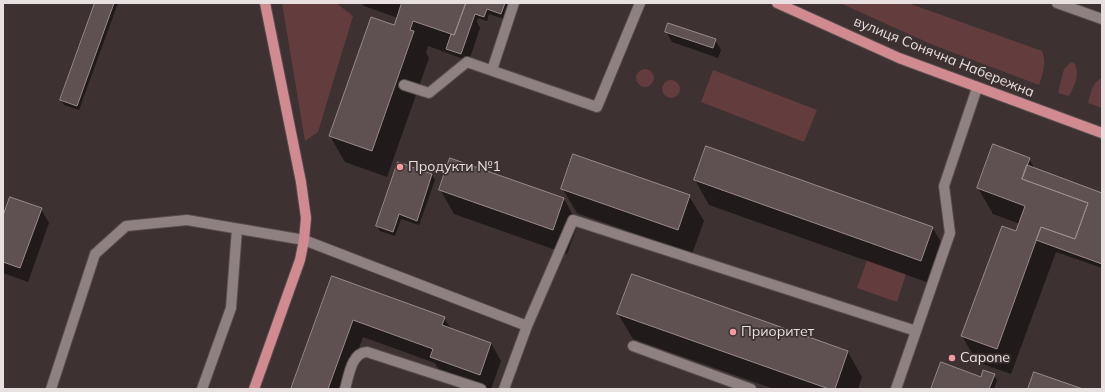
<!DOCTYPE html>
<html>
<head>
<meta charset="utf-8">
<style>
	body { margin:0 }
	#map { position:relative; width:1105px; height:392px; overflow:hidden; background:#3d3131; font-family:Mulish,sans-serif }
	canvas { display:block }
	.frame { position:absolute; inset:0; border:4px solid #e8e0e0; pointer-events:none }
</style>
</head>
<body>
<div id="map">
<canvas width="1105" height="392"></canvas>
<div class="frame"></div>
</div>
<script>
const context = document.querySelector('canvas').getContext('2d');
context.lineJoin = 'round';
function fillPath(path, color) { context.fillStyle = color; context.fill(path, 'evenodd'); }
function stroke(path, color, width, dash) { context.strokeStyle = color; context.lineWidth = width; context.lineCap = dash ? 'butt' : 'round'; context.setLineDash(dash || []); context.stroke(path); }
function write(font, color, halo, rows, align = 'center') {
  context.font = font + ' Mulish,sans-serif'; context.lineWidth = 3.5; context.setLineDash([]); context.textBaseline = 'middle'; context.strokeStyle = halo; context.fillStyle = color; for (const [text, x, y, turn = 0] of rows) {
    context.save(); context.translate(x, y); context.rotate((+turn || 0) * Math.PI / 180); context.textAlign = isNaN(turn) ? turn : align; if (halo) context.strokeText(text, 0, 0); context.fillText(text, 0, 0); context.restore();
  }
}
fillPath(new Path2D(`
	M282,3H336L353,16L318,132L305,141Z
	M840,3H908L1042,51C1047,63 1043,73 1039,85L933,45Z
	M1071,62L1074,63C1081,73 1074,87 1069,96L1058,93L1064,69Z
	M636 78a9 9 0 1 1 18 0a9 9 0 1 1-18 0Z
	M713,70L817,110L804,142L701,102Z
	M1102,78V108L1088,103C1091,93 1092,82 1102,78Z
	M662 89a9 9 0 1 1 18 0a9 9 0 1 1-18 0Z
	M867,260L906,274L897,302L857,288Z`), '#633c3e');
fillPath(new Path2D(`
	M96,3H118L79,110L64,105L61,100Z
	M362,3L509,4L504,19L489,14L487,21L478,18L477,22L480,28L469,61L428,46L426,53L429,58L387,177L345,162L330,136L395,27L398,18L364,6Z
	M666,31L715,40L721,50L718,58L672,42Z
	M1029,159L1035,169L1102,194V268L1056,252L1011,374L977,362L962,336L1016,232L1020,224L993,214L978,188Z
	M432,175L435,180L419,225L401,219L395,236L380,231L377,226Z
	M695,180L932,227L947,252L935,285L709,205Z
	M562,188L689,196L704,221L692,254L577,213Z
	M440,189L564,199L578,224L567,254L454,214Z
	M41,209L49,223L28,282L3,273V219Z
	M333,278L444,318L451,329L491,343L501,361L491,389H482L442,375L435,363L363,337L344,389H292Z
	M618,314L848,352L862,377L858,389H774L633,339Z
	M994,375L997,380L994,389H932Z`), '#0007');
const building = new Path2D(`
	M95,3H114L77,106L60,100Z
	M402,3H466L454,35L413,21L410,30L414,31L372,151L329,136L371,17L394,25Z
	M466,3H505L501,14L487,9L484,17L475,14L461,54L446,49L451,34L454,35Z
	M668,23L716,39L713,48L665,32Z
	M993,144L1030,158L1022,179L1088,203L1075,239L1041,227L997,349L961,336L1002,226L1016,231L1025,206L977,188Z
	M706,146L933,227L921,261L694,180Z
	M573,154L690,195L678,230L561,189Z
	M450,158L564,198L553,230L439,190Z
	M398,162L432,174L417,221L399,214L393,232L376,226Z
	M1027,165L1102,193V264L1036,240L1041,227L1075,239L1088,203L1022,179Z
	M10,197L42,208L20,268L3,262V216Z
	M632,274L848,351L835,389H829L617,314Z
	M332,276L445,317L442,325L491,343L480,375L430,357L433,349L353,320L328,389H291Z
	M941,362L981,377L983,370L995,374L989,389H931Z
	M1034,372L1083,389H1028Z`);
fillPath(building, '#5f5152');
stroke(building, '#998a8a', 1);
const minor = new Path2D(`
	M1057,3L1102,19
	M492,70L514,3
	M404,85L429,93L467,62L597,107L640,3
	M633,346L751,389
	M51,389L95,254L126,226L187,220L304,240L527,326
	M202,389L231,308L237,229
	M345,389C349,376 351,353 367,352L481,389
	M504,389L527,326L573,220L916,331
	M896,389L950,233L944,186L977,88`);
const major = new Path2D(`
	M777,3L899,58L1102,133
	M254,389L300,260L304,240L306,218L301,182L265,3`);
stroke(minor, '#574d4d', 12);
stroke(major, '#574d4d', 12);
stroke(minor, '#8f8081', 10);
stroke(major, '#d18b90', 10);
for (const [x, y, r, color] of [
	[400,167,4,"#f49aa0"],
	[733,332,4,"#f49aa0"],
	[952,358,4,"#f49aa0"]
]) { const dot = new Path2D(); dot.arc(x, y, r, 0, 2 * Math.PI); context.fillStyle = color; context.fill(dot); stroke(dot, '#3d3131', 1.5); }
write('14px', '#e8e0e0', '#3d3131', [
	["вулиця Сонячна Набережна",944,57,22]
]);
write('14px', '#e8e0e0', '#3d3131', [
	["Продукти №1",408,167],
	["Приоритет",741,332],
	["Capone",960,358]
], 'left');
</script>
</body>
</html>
